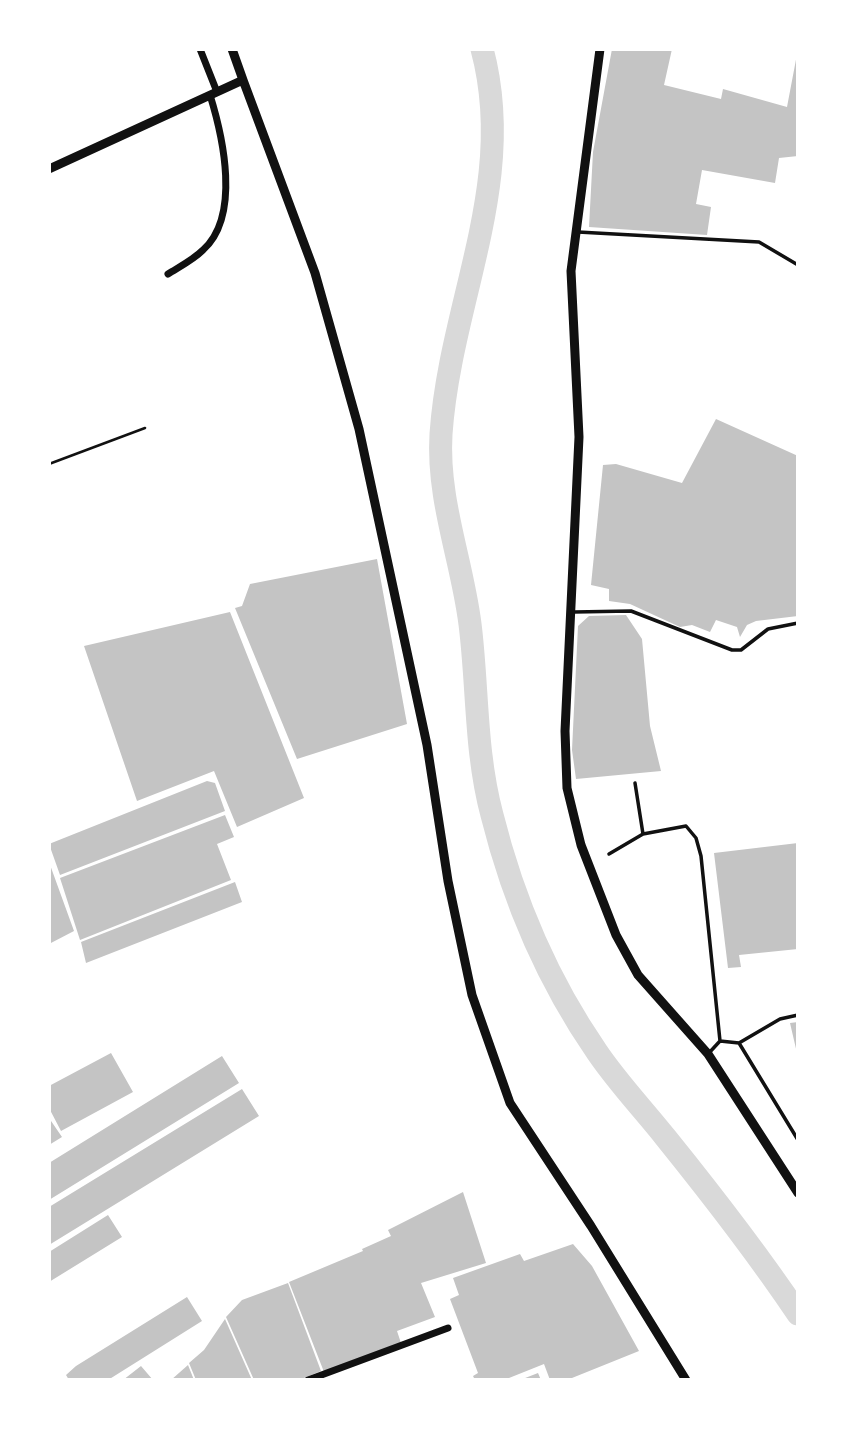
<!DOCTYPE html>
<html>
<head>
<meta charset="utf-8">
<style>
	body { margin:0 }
	#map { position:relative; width:847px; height:1429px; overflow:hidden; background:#fff; font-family:Raleway,sans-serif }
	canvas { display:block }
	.frame { position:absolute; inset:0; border:51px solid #fff; pointer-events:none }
</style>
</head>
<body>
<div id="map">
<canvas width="847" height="1429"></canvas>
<div class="frame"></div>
</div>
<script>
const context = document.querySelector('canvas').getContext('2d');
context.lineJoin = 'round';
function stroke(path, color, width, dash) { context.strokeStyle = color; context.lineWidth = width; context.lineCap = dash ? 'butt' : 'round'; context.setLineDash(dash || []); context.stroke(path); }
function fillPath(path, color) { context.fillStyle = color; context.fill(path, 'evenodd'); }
stroke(new Path2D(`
	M482,49C518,183 450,302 441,434C437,500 462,560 470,624C478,688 475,752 492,815C513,899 548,981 597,1052C618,1083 643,1109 666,1138C712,1195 757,1253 798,1314`), '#d9d9d9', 23);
fillPath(new Path2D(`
	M612,49H672L664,85L721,99L723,89L787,107L798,49V156L779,158L775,183L702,170L696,204L711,207L707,235L589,227L593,152Z
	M716,419L798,456V616L756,621L747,625L740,637L737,627L716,620L710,632L692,625L680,627L630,604L609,601V589L591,585L603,465L616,464L682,483Z
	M377,559L407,724L297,759L235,608L242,606L250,584Z
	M230,612L304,798L237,827L214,771L137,801L84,646Z
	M626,615L642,639L650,726L661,771L576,779L572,750L578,626L589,616Z
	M207,781L215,783L225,811L60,875L49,844Z
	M225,815L234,837L217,844L231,880L80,940L60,878Z
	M798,843V949L739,955L741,967L728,968L714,853Z
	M49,862L74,931L49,944Z
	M235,882L242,902L86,963L81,942Z
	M798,1022V1053H797L790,1023Z
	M111,1053L133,1092L61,1131L49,1108V1086Z
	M222,1056L239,1083L49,1200V1163Z
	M242,1089L259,1116L49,1245V1207Z
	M49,1118L62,1137L49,1145Z
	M463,1192L486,1263L421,1283L435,1317L397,1331L401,1343L324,1372L289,1282L363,1251L362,1249L391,1236L388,1230Z
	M108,1215L122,1237L49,1282V1252Z
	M573,1244L592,1266L639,1351L567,1380H550L544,1364L504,1380H475L473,1376L478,1373L450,1299L459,1295L453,1278L520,1254L524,1261Z
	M288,1283L321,1371L299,1380H254L226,1317L242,1300Z
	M187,1297L202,1321L108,1380H69L66,1375L76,1366Z
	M225,1319L252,1380H196L189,1363L204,1350Z
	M188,1365L194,1380H171Z
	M141,1366L153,1380H123Z
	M538,1373L541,1380H520Z`), '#c4c4c4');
stroke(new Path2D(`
	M49,464L145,428`), '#111', 2.5);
stroke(new Path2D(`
	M578,232L759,242L798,265
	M574,612L631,611L732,650H741L768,629L798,623
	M635,783L643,834
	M609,854L643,834L686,826L696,838L701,856L720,1041
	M739,1043L780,1019L798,1015
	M708,1054L720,1041L739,1043L798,1140`), '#111', 3.5);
stroke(new Path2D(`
	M200,49L217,92
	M168,274C179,267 193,260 203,250C241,216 223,137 210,95
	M308,1380L448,1328`), '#111', 7);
stroke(new Path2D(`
	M600,49L571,271L579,437L565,731L567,788L581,845L616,935L638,975L708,1054L798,1193
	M243,80L315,273L359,429L427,745L448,881L472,995L510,1103L591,1226L686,1380
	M49,169L243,80L232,49`), '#111', 9);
</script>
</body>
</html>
